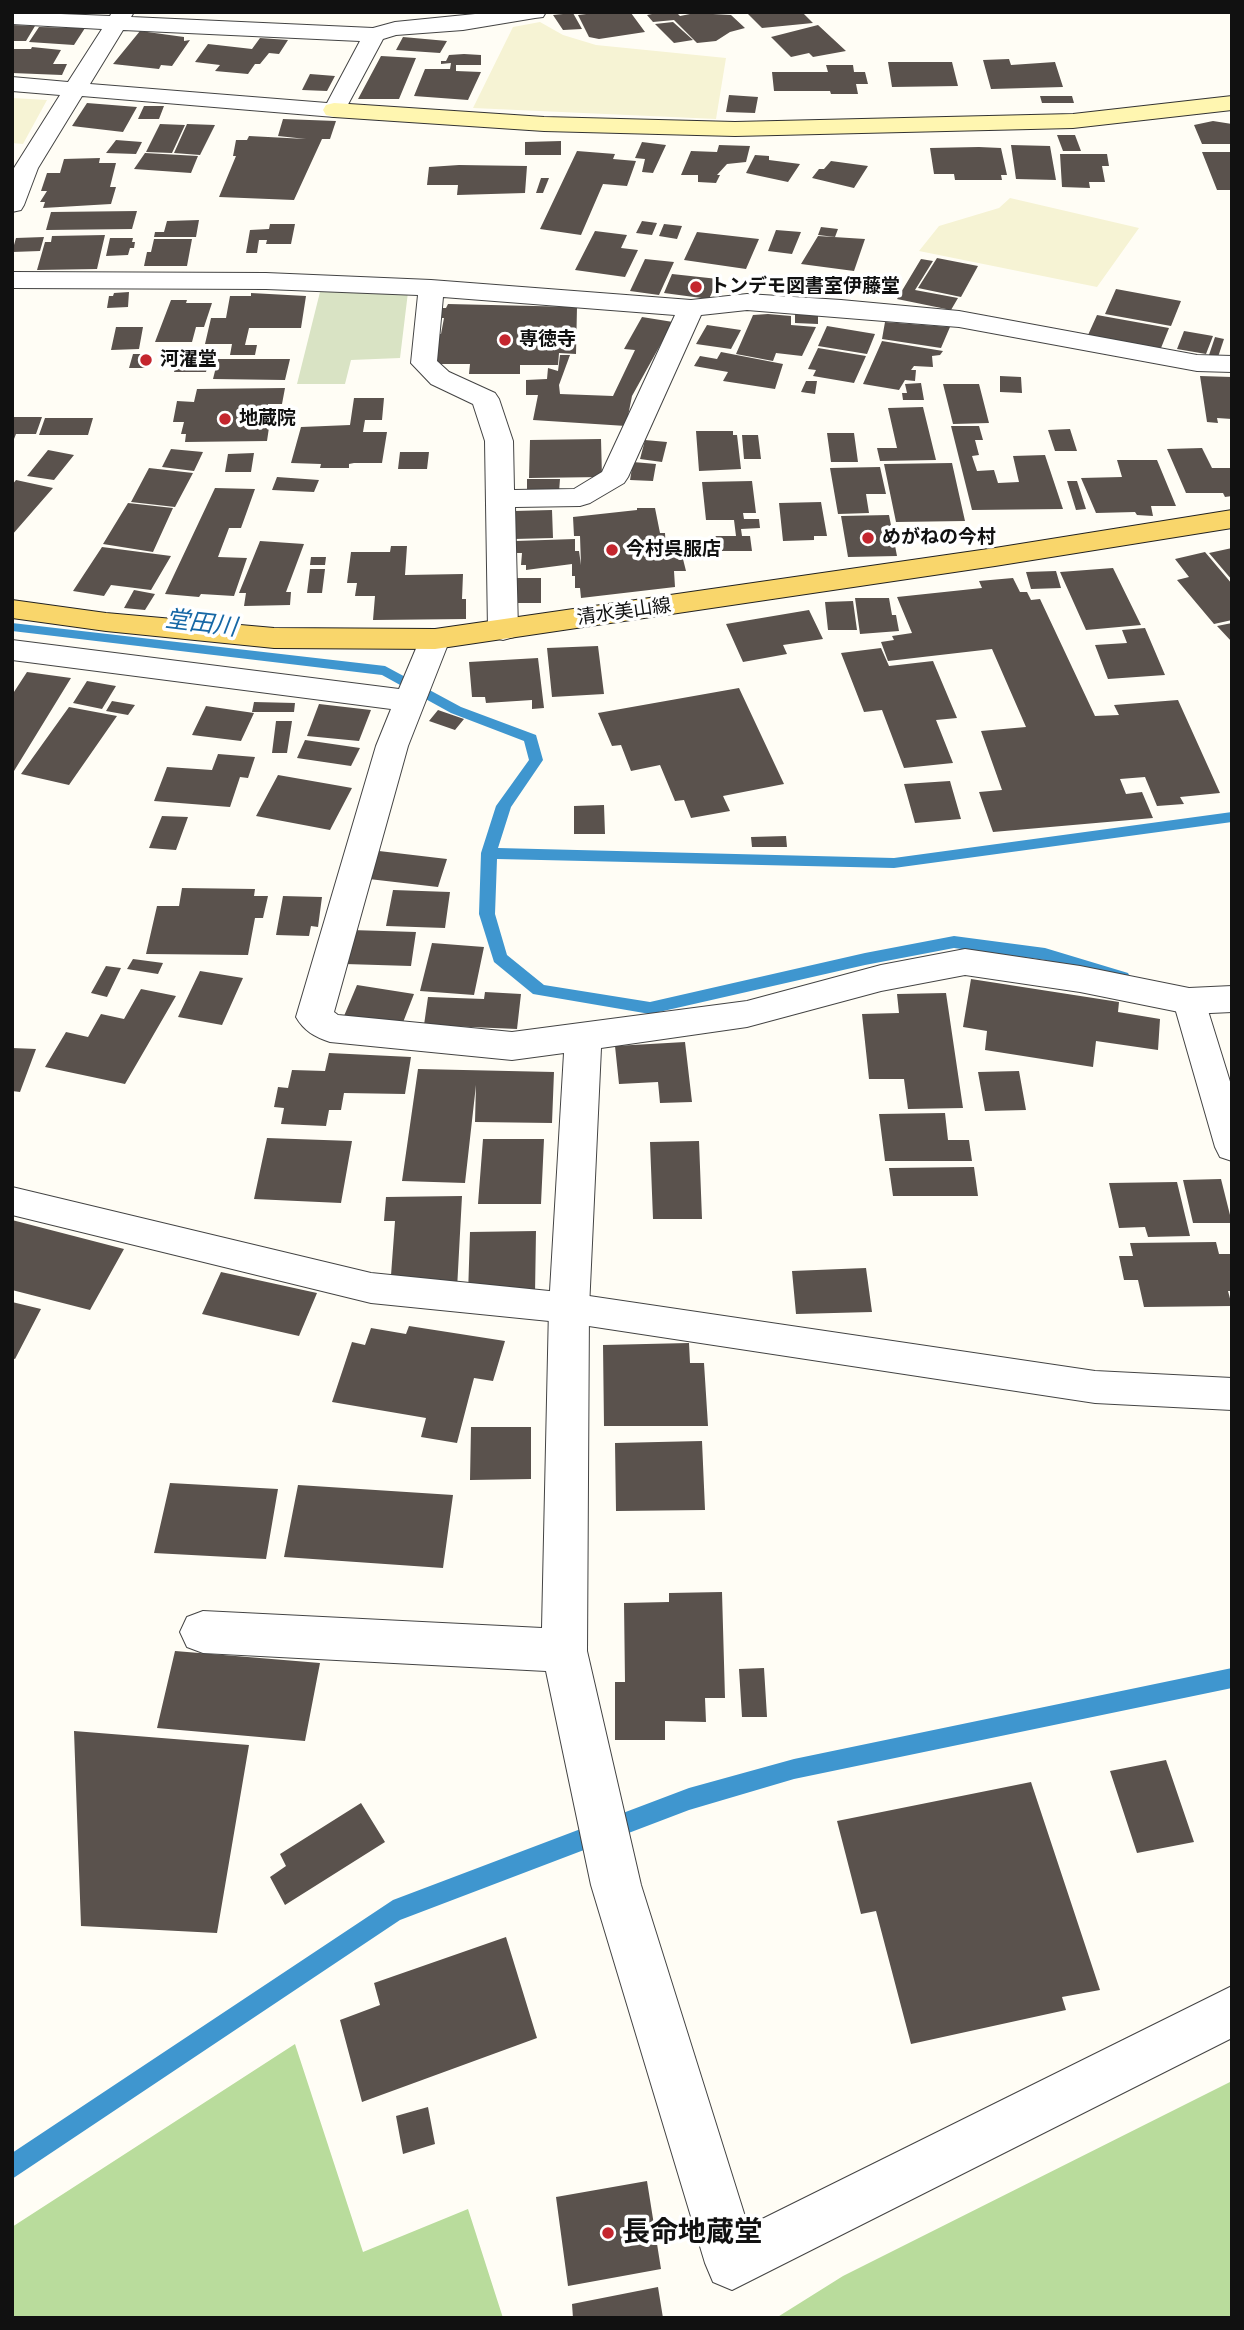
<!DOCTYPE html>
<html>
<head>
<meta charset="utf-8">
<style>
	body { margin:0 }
	#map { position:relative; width:1244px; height:2330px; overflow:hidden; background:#fffdf5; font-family:"PT Serif",serif }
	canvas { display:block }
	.frame { position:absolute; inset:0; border:14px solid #111; pointer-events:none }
</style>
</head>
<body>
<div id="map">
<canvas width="1244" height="2330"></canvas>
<div class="frame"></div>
</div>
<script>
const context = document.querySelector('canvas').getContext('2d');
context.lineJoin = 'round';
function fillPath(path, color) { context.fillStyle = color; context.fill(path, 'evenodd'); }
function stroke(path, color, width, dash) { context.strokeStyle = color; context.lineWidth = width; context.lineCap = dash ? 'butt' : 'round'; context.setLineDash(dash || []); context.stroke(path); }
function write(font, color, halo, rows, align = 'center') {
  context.font = font + ' "PT Serif","Noto Sans JP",serif'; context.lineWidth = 7; context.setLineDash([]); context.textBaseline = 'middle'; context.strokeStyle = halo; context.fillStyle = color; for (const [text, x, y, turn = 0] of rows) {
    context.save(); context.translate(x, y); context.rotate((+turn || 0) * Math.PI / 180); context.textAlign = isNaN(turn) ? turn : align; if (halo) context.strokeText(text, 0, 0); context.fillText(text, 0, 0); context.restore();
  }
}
fillPath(new Path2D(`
	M540,22L563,35L596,45L726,58L716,119L473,108L513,27Z
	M12,98L47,100L23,144L12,143Z
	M1010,198L1139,228L1097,287L919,251L939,226L999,208Z`), '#f6f3d4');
fillPath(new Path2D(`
	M295,2044L363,2252L468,2209L503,2318H12V2227Z
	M1232,2081V2318H776L843,2276Z`), '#b9dc9c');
fillPath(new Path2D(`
	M321,288L408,292L400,358L351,360L345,384H297Z`), '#d9e3c4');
fillPath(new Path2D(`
	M12,623L385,666L461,707L536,735L543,760L511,807L498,848L894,858L1232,812V822L894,868L497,859L495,914L507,955L544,985L650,1002L865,953L954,936L1045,948L1128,973L1130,977L1122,983L1045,960L954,948L865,965L650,1014L533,994L494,962L479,914L481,853L496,806L529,760L524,741L451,713L382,675L12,631Z
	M1232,1668V1688L794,1779L689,1810L400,1920L12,2179V2153L393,1900L689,1788L794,1759Z`), '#3f96cf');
fillPath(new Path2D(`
	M603,12L631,13L645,32L599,39L589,37L578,15Z
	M662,12H676L680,16L695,13L731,15L745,28L730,32L716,41L697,43L674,20L653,22L647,15Z
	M746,12H802L813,23L762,28Z
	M573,13L582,29L563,30L553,15Z
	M673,22L693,40L674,43L655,24Z
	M12,25L35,26L26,41H12Z
	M818,25L846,51L813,57L809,53L791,57L771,37Z
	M39,27L85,28L74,45L29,42Z
	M140,31L184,37V41L190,40L172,66L161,65L159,69L113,64Z
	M403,37L447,41L440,53L396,50Z
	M260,38L288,40L279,54L269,53L260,64H255L248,74L215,71L220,65L195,62L208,44L252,49Z
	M32,47L61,50L53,64H67L62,75L12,73V49H31Z
	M464,54L481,55V65H456V71L481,72L468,100L414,96L425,69H450L451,63L441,64V61H446L449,55Z
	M381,56L416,58L399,99H358Z
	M1009,59L1011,65L1055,62L1063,87L991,89L983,60Z
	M888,62H952L958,86L892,87Z
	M826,65H853L854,72H865L868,84H856L858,94H831L830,91H774L772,72H828Z
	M310,74L335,76L327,91L302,90Z
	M729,95L758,97L755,113L726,112Z
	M1040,96H1072L1074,103H1042Z
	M87,103L137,107L123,132L72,126Z
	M144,106H164L159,119H138Z
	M283,119L336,121L330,139H322L294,200L219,197L236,156H233L236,140H247L249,136L306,139L278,136Z
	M1213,121L1232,124V144H1202L1194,125Z
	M160,124L185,125L172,153L146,152Z
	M187,124L215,125L200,155L174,153Z
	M1057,135H1075L1081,151H1063Z
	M116,140L142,142L136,154L106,153Z
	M561,141V155H525V142Z
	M642,142L666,145L653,173L642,172L645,159L635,158Z
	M719,145L750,146L746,162L727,164L717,175H720L716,183L698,182V175H681L691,151L717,152Z
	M1011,145L1050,146L1056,180L1016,179Z
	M979,147L1001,148L1007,175H1001L1002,180H955L954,174H934L930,148Z
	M577,151L615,154L613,159L636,161L627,186L603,184L581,235L540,229Z
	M1202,152H1232V190H1217Z
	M145,153L198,156L191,173L134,169Z
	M1060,154H1107L1109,166H1102L1105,182H1089L1090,188L1062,187Z
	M755,155L769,156V160L800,164L788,182L746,173Z
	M100,158L99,163H116L110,187H116L111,204L43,208L45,202H40L47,191H41L47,173H60L64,159Z
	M831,161L868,166L854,188L812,178L819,169H824Z
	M459,165L527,166L525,193L457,195L458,185H427L429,167Z
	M541,178H549L543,193H536Z
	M137,211L132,229L46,230L51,212Z
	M199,220L196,237H154L155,232H164L167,221Z
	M642,221L657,223L652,235L636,233Z
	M270,224H295L291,244H266L267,240H259L257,253H246L250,230L269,229Z
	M664,224L682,226L677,239L659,236Z
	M821,227L838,229L835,237L818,235Z
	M776,230L801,232L792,254L768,251Z
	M595,231L627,235L621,248L638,250L625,277L575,270Z
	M697,232L759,239L746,269L684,260Z
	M105,235L97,269L37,270L45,242H51L52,236Z
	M818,236L865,239L854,271L801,264Z
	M44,237L40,251L12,252L16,238Z
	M110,238H133L132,242H135L134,248H130L128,255L106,256Z
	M154,239H192L187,266H144L147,252H151Z
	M937,258L978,266L961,297L918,288Z
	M645,259L674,262L659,295L630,291Z
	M921,259L933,261L915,290L958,298L951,310L897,299Z
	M672,274L718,279L709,299L664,293Z
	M1116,289L1181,301L1171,326L1105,314Z
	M129,292L128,307L107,308L109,296H113L114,293Z
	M251,293L306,296L301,328H249L245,345H257L255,355H230L232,344H205L211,318H226L230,296H251Z
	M171,300H187L186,303H212L204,327H196L192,342H155Z
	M448,304L577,307L576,354L559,353L558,365H520V374H469L470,364H434L438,334H441L444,318H440L441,308H446Z
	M795,313L818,314V324L795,323Z
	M768,314L791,316V325L816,327L802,356L776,353L773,361L736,354L753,315Z
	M1097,315L1169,328L1161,348L1088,335Z
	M642,317L673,322L632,396L626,426L533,420L538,395H526V380L547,379L548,368L558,371L560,355H570L559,385L560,394L613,396L635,350L624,349Z
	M885,322L950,327L941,348L882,339Z
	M707,325L741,330L731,349L696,344Z
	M827,326L875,334L867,354L818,346Z
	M116,327H143L139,349L111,350Z
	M1184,331L1213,336L1206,354L1177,349Z
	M1215,337L1224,339L1218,357L1209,355Z
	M882,341L943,351L940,355L932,356L933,367L914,366L911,370H916L915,381L905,380L899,390L863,384Z
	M818,348L866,356L854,383L813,376L816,370L808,369Z
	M721,352L783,364L775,389L723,381L728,372L694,366L700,356L717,359Z
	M133,354H149L145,368H129Z
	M178,357H210L206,372H174Z
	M218,359H290L285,380L213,379Z
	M1000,376L1021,377L1022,393L1000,392Z
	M1200,376L1232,377V419L1217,418L1218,423L1207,422Z
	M806,381H817L815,394L801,392Z
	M921,383L924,400H903L902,393H907L905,384Z
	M943,384H979L989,423L953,424Z
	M285,388L282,404H268L267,414H271L267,441L185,442L186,434H181L184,422H173L177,401L194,402L197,389Z
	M354,398H384L382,420H365L363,432H387L382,463H354L349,464V468H320L321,464L291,463L301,427L350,425Z
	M923,407L936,460L880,461L877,448H897L888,408Z
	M12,417H42L36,434H16L12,444Z
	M45,418H93L88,435H39Z
	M951,426H979L983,440H975L979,455L972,456L977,471L994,470L998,483L1019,482L1013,456L1045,455L1063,509L972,510Z
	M1070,429L1077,451H1055L1048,430Z
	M696,431H733V435H737L741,469L699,471Z
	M827,433H854L858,462H831Z
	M742,435H758L761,459H744Z
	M601,439L602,477L529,478L530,440Z
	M645,440L667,442L662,462L640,459Z
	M1202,448L1212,468H1232V496L1225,497L1223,493H1186L1167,449Z
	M171,449L203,452L194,471L162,467Z
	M48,450L74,455L54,480L27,476Z
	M400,452H429L427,469H398Z
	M254,453L251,472H225L228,454Z
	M1117,460H1157L1176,506H1151L1153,516L1137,515L1135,512L1096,513L1081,478L1122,477Z
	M633,462L656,464L653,481L630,480Z
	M952,463L965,521L896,522L884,464Z
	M880,467L886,494H866L869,513L838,514L830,468Z
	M149,468L193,473L175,507L131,502Z
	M277,477L319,480L314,492L272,490Z
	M527,479H560L559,492H527Z
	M16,480L53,488L12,535V485Z
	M752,481L756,513H743L744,519H759L760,528L741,529L742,536H750L752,551H712L711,536H736L734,520H706L702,482Z
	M1067,481H1077L1086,509L1076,510Z
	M215,488L255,489L241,528H229L218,557L247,558L234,596L201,594L199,597L165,594Z
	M821,502L827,536H814V540L783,541L779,503Z
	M128,503L173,508L153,552L103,544Z
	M637,508H655L660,533H665L666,551H681L686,571H674L675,587L581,598L580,588H575V576H572V564L526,570V565H521L522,553H515V541L575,539V551H579L581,565L580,536H574L573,517L637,510Z
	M552,510L553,538L514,539V511Z
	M889,515L897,556L848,557L841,516Z
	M260,541L304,544L286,592H291L290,605L244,606L246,593H239Z
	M391,546H407L405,575L463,574L462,599H466V619L373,620L375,596H355L357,583H347L351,552H390Z
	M102,547L171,556L151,590L111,585L104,596L73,591Z
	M1232,548V580L1209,553Z
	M1205,552L1232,584V620L1214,624L1177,580L1189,577L1175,559Z
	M311,557H326L325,565H310Z
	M1113,568L1141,625L1086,630L1060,572Z
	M310,569H325L322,593H307Z
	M1056,571L1061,588L1031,589L1026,572Z
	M515,578H541V603H515Z
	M1013,578L1020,592H1027L1031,600L1040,599L1095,716L1119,715L1114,705L1178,700L1220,793L1180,797L1184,804L1157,806L1145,777L1120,779L1126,794L1142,792L1153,818L993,832L979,792L1002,790L981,731L1026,727L992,649L888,661L881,642L894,640L892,636L912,633L897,597L982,588L979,581Z
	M134,590L155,594L145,610L124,608Z
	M855,598H889L892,615H896L899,631L860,634Z
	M853,601L857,630H828L825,602Z
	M809,610L823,639L783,645L787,654L743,662L726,624Z
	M1232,623V642L1217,626Z
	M1145,628L1165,675L1108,679L1095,645L1127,643L1122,630Z
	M598,646L604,694L552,697L547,648Z
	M881,648L889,666L933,661L957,718L936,720L953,763L904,768L882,710L864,712L841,653Z
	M538,658L544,708L532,709V700L486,703L485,697H472L469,662Z
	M27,672L71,678L14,771L12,695Z
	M87,681L116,686L102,709L73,703Z
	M739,688L784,784L723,796L730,811L691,818L684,800L675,801L660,765L631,771L621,745L612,746L598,713Z
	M112,701L135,705L128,715L106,711Z
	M254,702L295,703L294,712H252Z
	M319,704L371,710L359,741L307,736Z
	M206,706L254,713L241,741L192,735Z
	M69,707L117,716L69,785L21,774Z
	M438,710L464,719L455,730L429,721Z
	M276,721H292L287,753H272Z
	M305,740L360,748L351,766L297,758Z
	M218,754L255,757L248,778L240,777L230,807L154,801L167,767L212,770Z
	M278,775L352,788L330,830L256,816Z
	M950,781L961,819L915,823L904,784Z
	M604,805L605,834H574V806Z
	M162,816L188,817L176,850L149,848Z
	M786,836L787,847H752L751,837Z
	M379,851L447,859L438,887L369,879Z
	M182,888L255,889L254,896H268L263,918H255L248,955L146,954L157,906H179Z
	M393,890L450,892L445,928L386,926Z
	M283,896L322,897L318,927L311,926L309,936L276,935Z
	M351,930L416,932L411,966L345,964Z
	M432,943L484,947L474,995L420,991Z
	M133,959L163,963L158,974L127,969Z
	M106,966L121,968L107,997L91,993Z
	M200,971L243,978L222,1025L178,1017Z
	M971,979L1119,1002L1118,1012L1160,1019L1158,1050L1096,1041L1093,1067L985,1050L987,1031L963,1027Z
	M357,985L414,994L402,1025L344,1016Z
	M141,989L176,996L125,1084L45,1067L66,1032L88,1037L101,1014L124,1019Z
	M485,992L521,994L517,1029L424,1025L428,997L484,999Z
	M946,993L963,1108L908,1109L904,1079H869L862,1014L899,1013L897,994Z
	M685,1042L692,1102L660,1103L658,1082L619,1084L615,1046Z
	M12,1048L36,1049L20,1092L12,1091Z
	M329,1053L411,1057L405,1094L344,1093L341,1110H329L326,1126L281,1124L284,1108L274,1107L278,1087L288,1088L292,1070L325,1071Z
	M418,1069L554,1072L552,1123L475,1122L476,1085L465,1183L402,1181Z
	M1019,1071L1026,1110L985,1111L978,1072Z
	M945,1113L948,1140H969L972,1161H885L879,1114Z
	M267,1138L352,1141L341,1203L254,1199Z
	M483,1139H544L541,1204H478Z
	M699,1141L702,1219H653L650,1142Z
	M974,1167L978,1196H893L889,1168Z
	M1221,1179L1232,1223H1193L1183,1180Z
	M1177,1182L1190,1236L1148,1237L1145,1227L1119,1228L1109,1183Z
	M462,1196L457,1289H390L395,1221H384L386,1197Z
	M12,1220L124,1249L90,1310L12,1290Z
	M536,1231L535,1294L468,1295L470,1232Z
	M1216,1242L1219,1254H1232V1291H1228L1232,1306L1144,1307L1138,1280H1124L1119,1256H1133L1130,1243Z
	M866,1268L872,1312L796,1314L792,1271Z
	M221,1272L317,1293L299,1336L202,1314Z
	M12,1302L41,1309L15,1359L12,1358Z
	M409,1326L505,1341L493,1381L474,1378L457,1443L421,1437L426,1418L332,1402L352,1342L365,1345L371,1328L406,1334Z
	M689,1343L690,1363H704L708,1426H604L603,1345Z
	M471,1427H531V1479L470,1480Z
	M702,1441L705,1510L616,1511L615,1443Z
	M170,1483L278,1489L266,1559L154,1553Z
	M298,1485L453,1495L443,1568L284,1557Z
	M722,1592L725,1698H705L706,1722L665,1721V1740H615V1682H625L624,1603L669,1602V1593Z
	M175,1651L320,1663L305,1741L157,1728Z
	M764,1668L767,1717H742L739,1669Z
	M74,1731L249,1745L217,1933L81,1926Z
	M1166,1760L1194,1842L1137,1853L1110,1771Z
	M1031,1782L1100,1990L1062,1997L1066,2010L911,2044L876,1911L861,1914L837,1821Z
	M361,1803L385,1842L285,1905L270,1877L286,1866L280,1854Z
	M506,1937L537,2038L362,2102L340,2020L380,2005L374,1983Z
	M428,2107L435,2144L403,2154L396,2116Z
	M647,2181L661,2269L568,2286L556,2197Z
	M658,2287L663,2318H573L572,2304Z`), '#5a524d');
const lane = new Path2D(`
	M1189,989L1201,992L1205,1001L1232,1088V1161L1220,1157L1215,1147L1173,1001L1177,992Z
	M12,1187L371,1273L569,1293L1095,1371L1232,1378V1410L1095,1403L569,1323L371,1303L12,1215Z`);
const street = new Path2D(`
	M12,12L110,16L112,12H134L131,17L373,28L395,22L495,12H546L543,17L535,18L463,30L396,35L383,39L345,110L342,115L334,117L82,96L38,168L24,205L21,210L12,212L14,168L60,95L12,91V77L68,82L102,29L12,24ZM123,30L360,41L327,103L90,84Z
	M12,272L266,273L431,280L691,300L747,294L841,300L959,311L1197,355L1232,356V372L1197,371L959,327L747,310L701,315L628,477L624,483L590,503L580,506L515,507L518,630L514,637L503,640L492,637L488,630L485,441L473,404L431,384L411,363L418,295L266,289L12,288ZM443,297L675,315L602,472L574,489L514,490L513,441L499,399L495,393L449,372L437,361Z
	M435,629L446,632L450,639L408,746L334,1012L338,1015L512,1032L747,1001L881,965L965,949L1080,966L1189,988L1232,986V1012L1189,1014L1080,992L965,975L881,991L747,1027L601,1048L589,1308L587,1651L641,1885L748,2226L1232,1986V2038L732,2290L713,2282L705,2263L591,1885L546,1671L203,1653L187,1647L180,1632L187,1617L203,1611L542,1628L549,1308L564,1053L512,1060L330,1042C315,1037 304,1031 296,1017L376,746L391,709L12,660V640L399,689L420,639L424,632Z`);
const secondary = new Path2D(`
	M1232,96V110L1073,128L735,136L544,131L334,117L326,115L323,110L326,105L334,103L544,117L735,122L1073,114Z`);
const primary = new Path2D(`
	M1232,510V528L995,566L435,649L274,648L106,631L12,618V600L106,613L274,628L435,629L995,548Z`);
stroke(lane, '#444', 2);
stroke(street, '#444', 2);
stroke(secondary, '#333', 2);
stroke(primary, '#222', 2);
fillPath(lane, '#fff');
fillPath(street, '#fff');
fillPath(secondary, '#fff6b0');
fillPath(primary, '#f9d66b');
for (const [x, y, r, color] of [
	[696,287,7,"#c4262e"],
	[505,340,7,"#c4262e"],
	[146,360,7,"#c4262e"],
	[225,419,7,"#c4262e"],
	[868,538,7,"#c4262e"],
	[612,550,7,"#c4262e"],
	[608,2233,7,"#c4262e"]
]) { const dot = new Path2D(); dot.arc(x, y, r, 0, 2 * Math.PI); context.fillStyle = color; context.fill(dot); stroke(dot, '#fff', 2.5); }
write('bold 19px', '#111', '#fff', [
	["トンデモ図書室伊藤堂",710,287],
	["専徳寺",519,340],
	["河濯堂",160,360],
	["地蔵院",239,419],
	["めがねの今村",882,538],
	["今村呉服店",626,550]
], 'left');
write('19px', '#111', '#fff', [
	["清水美山線",624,612,-8]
]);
write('italic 24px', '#1768a6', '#fff', [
	["堂田川",201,624,7]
]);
write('bold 28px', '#111', '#fff', [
	["長命地蔵堂",622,2233]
], 'left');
</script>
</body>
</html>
